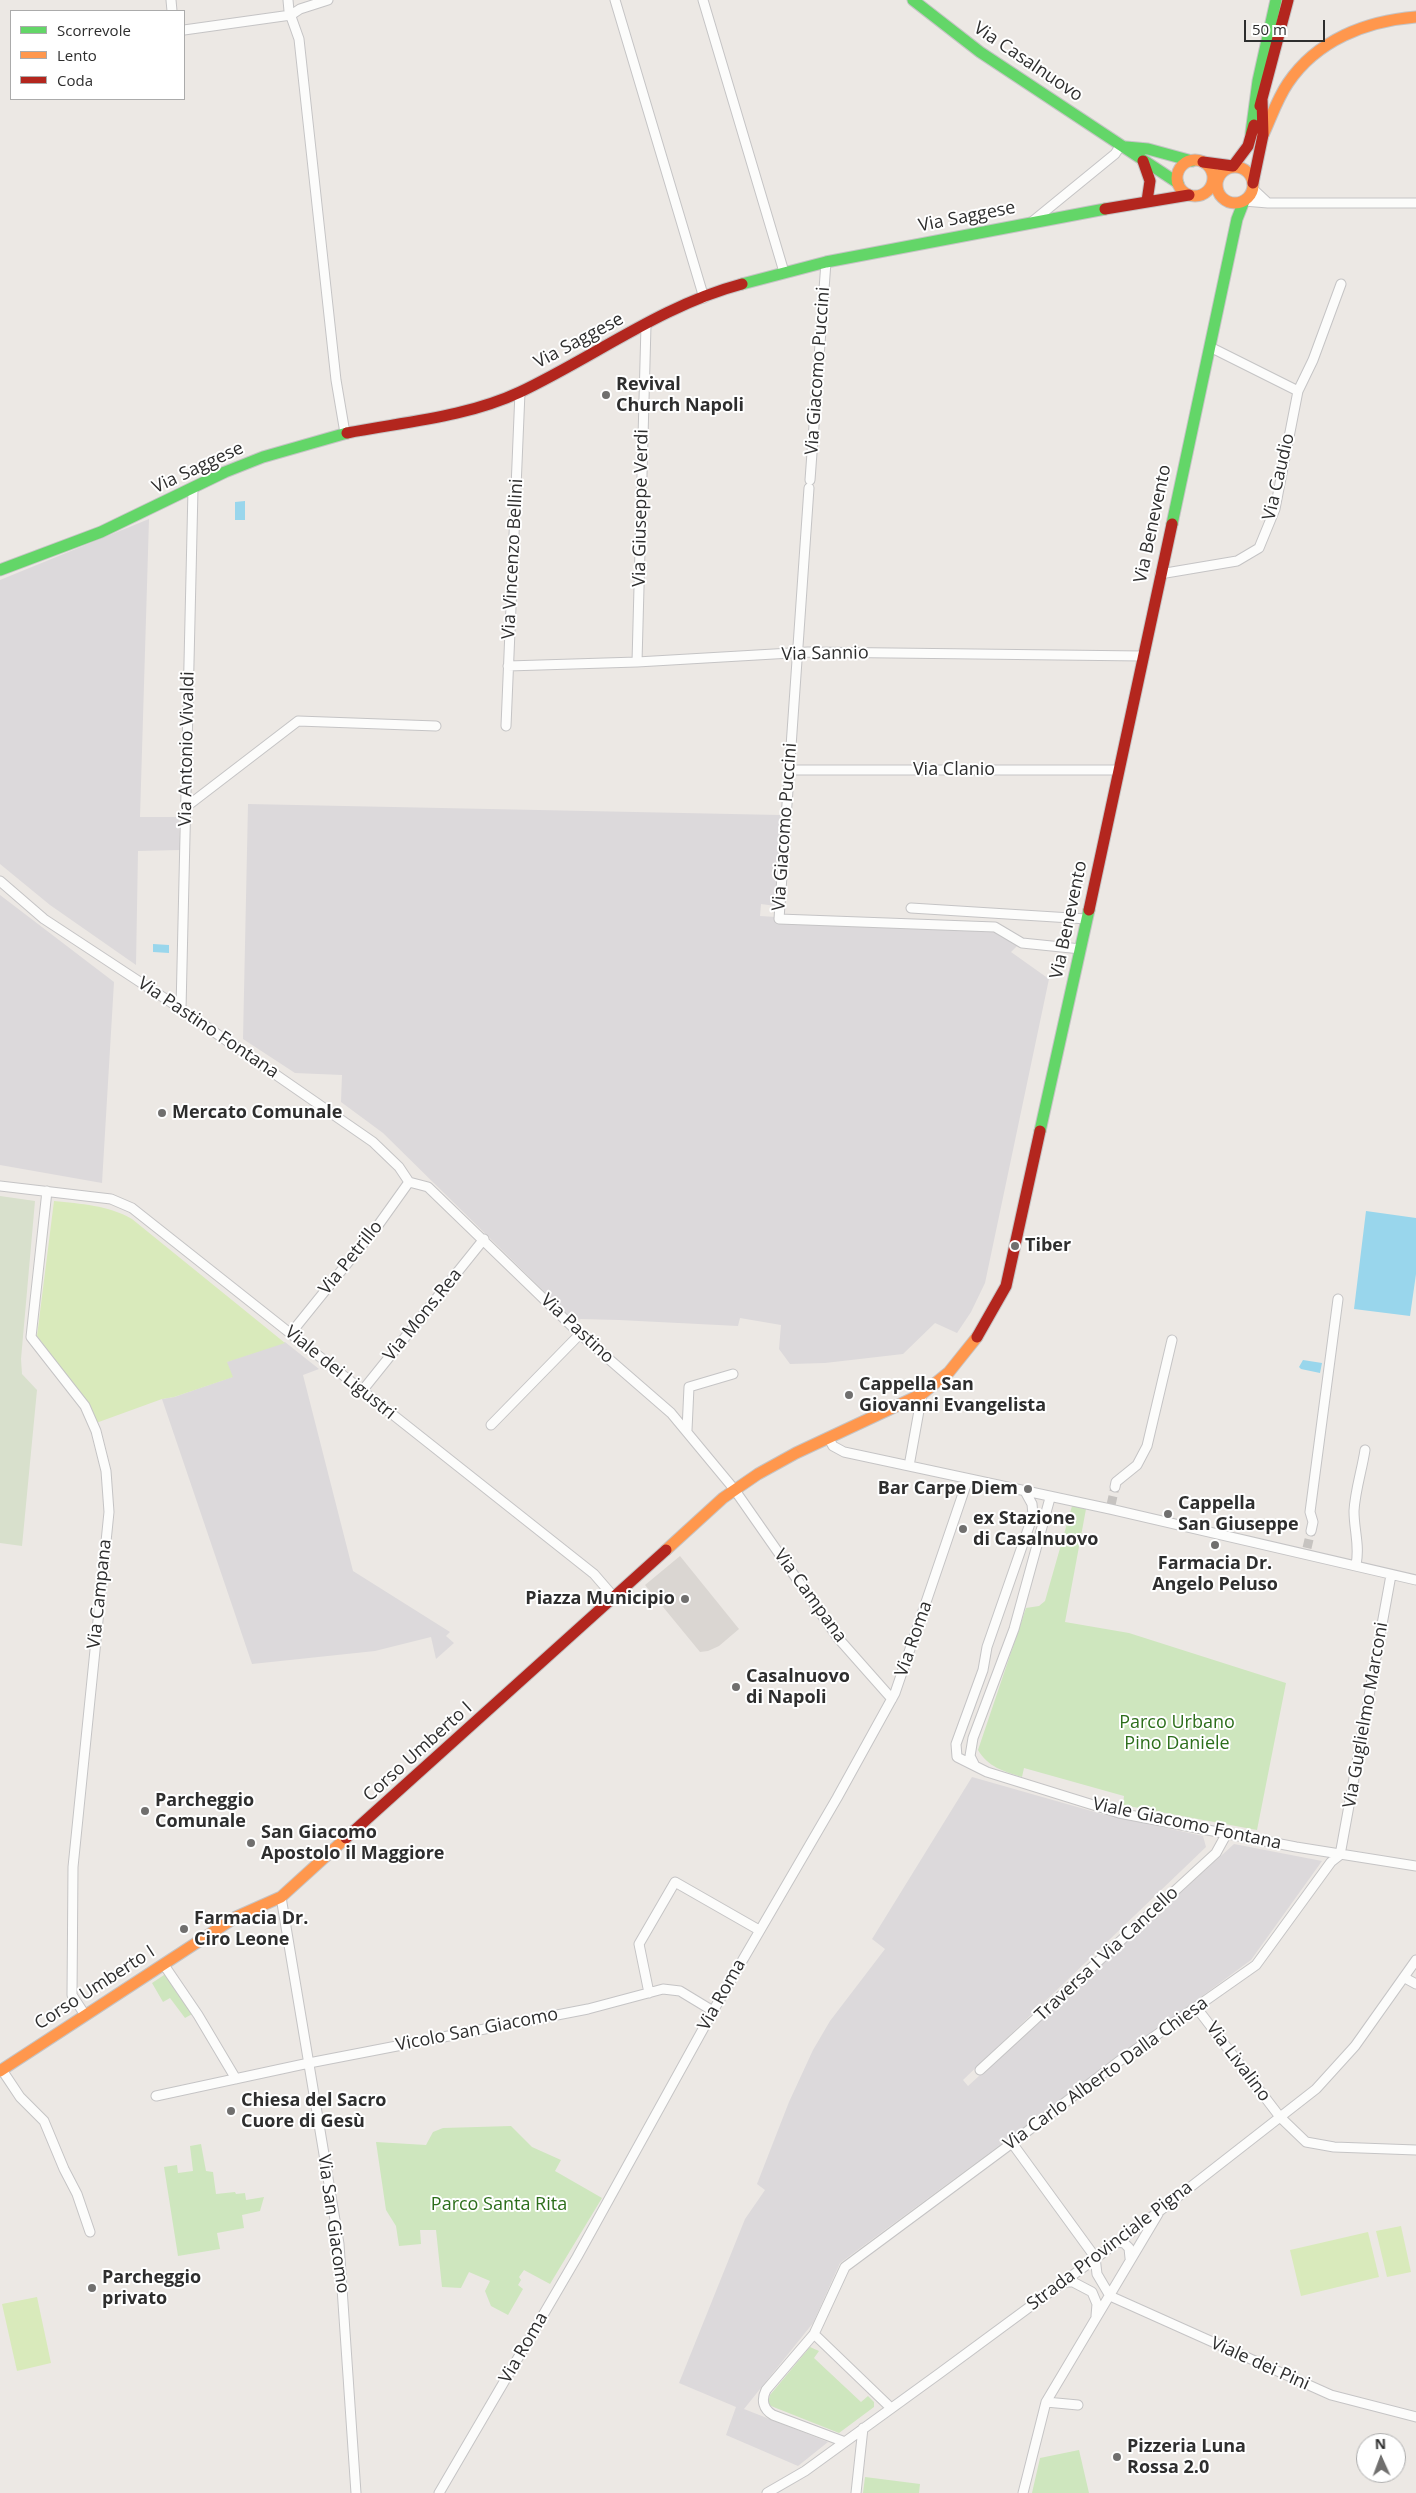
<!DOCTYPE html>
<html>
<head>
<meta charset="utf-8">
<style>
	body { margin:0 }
	#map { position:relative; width:1416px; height:2493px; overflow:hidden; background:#ece8e4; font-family:"Open Sans",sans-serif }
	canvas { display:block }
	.legend { position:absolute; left:10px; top:10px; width:175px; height:90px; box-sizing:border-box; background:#fff; border:1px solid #ababab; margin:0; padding:6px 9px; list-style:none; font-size:15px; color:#2e2e2e }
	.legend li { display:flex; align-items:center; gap:10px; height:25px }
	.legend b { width:25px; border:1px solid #ababab }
	.north { position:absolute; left:1356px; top:2433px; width:50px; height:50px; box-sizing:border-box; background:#fff; border:1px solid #ababab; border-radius:50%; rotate:358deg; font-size:14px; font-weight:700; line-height:20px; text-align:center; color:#2e2e2e }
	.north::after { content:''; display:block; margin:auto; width:18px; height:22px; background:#706f6e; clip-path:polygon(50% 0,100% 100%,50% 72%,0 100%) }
	.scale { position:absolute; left:1244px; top:20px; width:81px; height:22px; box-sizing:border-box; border:2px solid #2e2e2e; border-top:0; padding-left:6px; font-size:15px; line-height:18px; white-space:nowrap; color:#2e2e2e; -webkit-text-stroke:4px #fff; paint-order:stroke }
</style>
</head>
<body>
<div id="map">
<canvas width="1416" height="2493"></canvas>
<ul class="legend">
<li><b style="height:6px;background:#63d668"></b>Scorrevole</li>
<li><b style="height:6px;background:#ff974d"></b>Lento</li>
<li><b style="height:6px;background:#b3261e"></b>Coda</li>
</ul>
<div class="north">N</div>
<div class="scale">50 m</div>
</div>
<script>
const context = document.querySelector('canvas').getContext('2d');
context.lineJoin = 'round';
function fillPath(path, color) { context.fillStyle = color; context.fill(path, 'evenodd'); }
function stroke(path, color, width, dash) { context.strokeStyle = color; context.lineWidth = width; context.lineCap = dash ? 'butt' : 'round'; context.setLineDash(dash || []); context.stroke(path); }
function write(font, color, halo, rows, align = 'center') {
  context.font = font + ' "Open Sans",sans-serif'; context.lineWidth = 4; context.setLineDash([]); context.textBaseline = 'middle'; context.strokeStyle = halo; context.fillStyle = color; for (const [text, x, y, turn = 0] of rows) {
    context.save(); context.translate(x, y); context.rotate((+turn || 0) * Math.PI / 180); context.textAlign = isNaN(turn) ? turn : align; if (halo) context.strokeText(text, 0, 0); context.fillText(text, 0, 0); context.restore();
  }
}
fillPath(new Path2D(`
	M149,519L140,817H179L180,844V850L138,851L136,965L50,905L0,864V580Z
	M248,804L780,815L776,906L761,904L760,916L994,930L1023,940L1011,952L1049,979L985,1283L971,1312L957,1333L935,1323L903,1354L825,1363L790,1364L779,1349L781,1325L740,1318L738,1326L619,1320L581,1319L574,1321L383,1133L341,1102L342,1075L295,1073L243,1039Z
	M0,895L114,982L102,1183L0,1165Z
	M285,1342L319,1369L303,1375L353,1571L450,1632L446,1636L454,1643L436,1659L431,1637L375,1651L252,1664L162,1399L174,1397L232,1377L226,1362Z
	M972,1777L1102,1814L1203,1836L1206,1847L963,2080L968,2086L1234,1844L1322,1861L1251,1960L840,2263L813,2323L744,2409L828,2442L798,2466L726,2435L736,2407L679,2383L745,2219L765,2190L757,2184L789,2102L813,2050L830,2021L885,1949L872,1939Z`), '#dcd9db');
fillPath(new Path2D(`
	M1072,1506L1086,1509L1065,1622L1129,1633L1286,1683L1257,1830L1123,1805L1124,1796L1024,1768L1022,1777C1003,1771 988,1767 978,1750L1026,1608L1039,1606L1045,1601Z
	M167,1973L194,2013L185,2018L170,1998L163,2002L152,1983Z
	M511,2126L532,2147L561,2160L555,2171L602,2198L550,2284L524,2270L519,2277L521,2280L518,2285L523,2289L508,2315L491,2306L485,2291L490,2281L469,2272L461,2288L442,2287L436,2230H420L421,2244L399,2246L396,2226L386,2210L376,2142L426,2145L433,2132L443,2128Z
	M201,2144L206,2171L213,2172L216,2194L235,2192L236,2194L245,2193L246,2200L264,2197L260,2211L242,2215L244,2228L217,2233L220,2249L178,2256L164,2167L177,2165L178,2173L193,2171L190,2146Z
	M810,2347L819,2351L814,2358L861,2402L868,2396L874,2402V2407L839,2433L771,2406L768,2403L770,2395Z
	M1079,2450L1089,2493H1032L1040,2458Z
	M865,2477L920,2484L919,2493H863Z`), '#cee6be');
fillPath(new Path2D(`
	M0,1196L35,1201L21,1359L22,1374L37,1390L22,1546L0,1543Z`), '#d8e0cc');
fillPath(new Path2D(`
	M54,1201C81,1204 108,1205 132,1219L285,1343L227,1362L233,1377L174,1397L162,1399L96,1423L84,1398L37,1336Z
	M1401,2226L1411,2272L1387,2277L1376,2231Z
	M1368,2232L1379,2277L1301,2296L1290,2250Z
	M37,2297L51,2363L17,2371L2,2304Z`), '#d9eabb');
fillPath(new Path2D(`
	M680,1556L739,1629L719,1646L708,1651L700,1652L645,1585Z`), '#dad6d2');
fillPath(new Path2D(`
	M245,501V520H235V502Z
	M153,944L169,945V953L153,952Z
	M1366,1211L1416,1218V1274L1410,1316L1354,1309Z
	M1303,1360L1322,1363L1320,1373L1301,1369L1299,1367Z`), '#99d6ec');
stroke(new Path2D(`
	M1111,1505L1115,1487
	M1307,1548L1311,1531`), '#c6c3c0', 9, [9, 4.5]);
const street = new Path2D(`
	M171,0L172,11
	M288,0L289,11L299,39L336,380L345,433
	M615,0L704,298
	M703,0L784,272
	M184,30L291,15L300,9L328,0
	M1253,189L1268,203
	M1244,201L1268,203H1416
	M1033,221L1115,154L1121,145
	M1210,347L1298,391
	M810,480L826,262
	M809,488L779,919L995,927L1022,943L1081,949
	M1160,574L1237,561L1259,548L1275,509L1298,391L1313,360L1341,284
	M637,662L646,325
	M508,666L637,662L808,652L1142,656
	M506,726L520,392
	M789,770H1118
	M186,807L298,721L436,726
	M0,881L44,919L181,1009L373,1142L399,1167L409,1182
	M911,908L1087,919
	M181,1009L193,489
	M409,1182L428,1187L580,1334L671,1413L734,1489L838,1638L892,1699
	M0,1186L111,1199L132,1208L594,1574L613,1596
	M47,1191L31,1337L85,1406L96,1431L106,1471L109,1512L73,1867L72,1995L85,2015
	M291,1333L379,1224L409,1182
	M362,1391L484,1239
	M491,1425L580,1334
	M687,1430L689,1387L733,1374
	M829,1439L833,1446L844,1452L1110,1509L1416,1580
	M909,1466L922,1394
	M1115,1487L1116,1482L1137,1465L1147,1446L1172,1340
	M1026,1493L1032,1504L1033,1515L987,1647L983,1670L956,1744L957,1757L987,1772L1119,1813L1296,1847L1416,1866
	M1311,1531L1313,1522L1310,1512L1338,1299
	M1356,1565C1360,1545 1354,1531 1354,1511C1355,1491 1362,1470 1365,1450
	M975,1766L970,1756L973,1738L1014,1629L1050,1498
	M1340,1855L1391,1575
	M281,1897L339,2244L356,2493
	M164,1965L198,2015L236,2079
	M1405,1978L1416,1984
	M649,1993L639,1944L675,1882L759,1930
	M1196,2007L1280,2117L1306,2142L1334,2147L1416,2150
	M2,2070L20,2097L44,2121L64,2169L77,2194L90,2232
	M980,2070L1216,1853L1227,1833
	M156,2096L309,2063L588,2009L663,1989L680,1991L713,2011
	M1012,2143L1095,2257
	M1116,2242L1124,2243L1129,2248L1130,2258
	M1095,2257L1097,2274L1110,2296
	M1061,2282H1073L1092,2292L1097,2304L1096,2316
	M1110,2296L1331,2395L1416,2417
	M814,2334L891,2408
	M1046,2402L1078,2405
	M845,2442L773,2415C763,2409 761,2400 766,2390L814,2334L845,2267L1012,2143L1118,2062L1256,1965L1331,1862L1340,1855
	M439,2493L577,2257L713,2011L837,1798L895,1693L968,1479
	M767,2493L805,2471L940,2373L1161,2210L1316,2089L1355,2046L1416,1960
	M856,2493L863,2428
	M1023,2493L1046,2402L1158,2214`);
const fast = new Path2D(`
	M913,0L980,52L1178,183
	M1251,133L1258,81L1276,0
	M1126,147L1148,149L1192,161
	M742,284L826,262L1105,209
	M1172,524L1237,219L1244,201
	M0,570L101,532L225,472L263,457L347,433
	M1040,1131L1089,910`);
const slow = new Path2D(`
	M1263,135C1271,118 1277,99 1288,83C1317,40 1366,21 1416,17
	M1177 178a18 18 0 1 1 36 0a18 18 0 1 1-36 0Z
	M1217 185a18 18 0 1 1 36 0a18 18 0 1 1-36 0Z
	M666,1550L723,1498L758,1474L796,1453L922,1394L949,1372L977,1337
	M0,2071L236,1917L281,1897L346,1838`);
const jam = new Path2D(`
	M1260,106L1288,0
	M1143,161L1150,181L1147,201
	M1203,162L1233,166L1248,146L1254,125
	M1253,183L1263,135L1262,100
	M1105,209L1189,195
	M347,433C404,422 467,417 520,392C594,357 662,305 742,284
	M1089,910L1172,524
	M977,1337L1006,1286L1040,1131
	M346,1838L666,1550`);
stroke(street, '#c5c4c5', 11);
stroke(fast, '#c5c4c5', 13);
stroke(slow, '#c5c4c5', 13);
stroke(jam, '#c5c4c5', 13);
stroke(street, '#fcfcfb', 9);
stroke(fast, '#63d668', 11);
stroke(slow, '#ff974d', 11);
stroke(jam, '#b3261e', 11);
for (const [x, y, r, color] of [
	[606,395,5,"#706f6e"],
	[162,1113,5,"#706f6e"],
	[1015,1246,5,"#706f6e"],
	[849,1395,5,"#706f6e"],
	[1028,1489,5,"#706f6e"],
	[1168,1514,5,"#706f6e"],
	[963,1529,5,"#706f6e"],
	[1215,1545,5,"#706f6e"],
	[685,1599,5,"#706f6e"],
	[736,1687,5,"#706f6e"],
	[145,1811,5,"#706f6e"],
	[251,1843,5,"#706f6e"],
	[184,1929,5,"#706f6e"],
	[231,2111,5,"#706f6e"],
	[92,2288,5,"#706f6e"],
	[1117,2457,5,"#706f6e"]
]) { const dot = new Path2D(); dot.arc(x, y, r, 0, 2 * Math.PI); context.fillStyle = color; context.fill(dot); stroke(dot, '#fff', 2); }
write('18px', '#2e2e2e', '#fff', [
	["Via Casalnuovo",1028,62,34],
	["Via Saggese",967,217,-11],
	["Via Saggese",579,341,-28],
	["Via Giacomo Puccini",818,371,-86],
	["Via Saggese",198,468,-25],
	["Via Caudio",1279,477,-77],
	["Via Giuseppe Verdi",641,508,-89],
	["Via Benevento",1153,524,-78],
	["Via Vincenzo Bellini",513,559,-87],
	["Via Sannio",825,654,-1],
	["Via Antonio Vivaldi",187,749,-89],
	["Via Clanio",954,770],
	["Via Giacomo Puccini",785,827,-86],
	["Via Benevento",1069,920,-78],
	["Via Pastino Fontana",208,1028,34],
	["Via Petrillo",351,1258,-51],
	["Via Mons.Rea",423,1315,-51],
	["Via Pastino",577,1329,43],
	["Viale dei Ligustri",340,1373,39],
	["Via Campana",100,1594,-84],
	["Via Campana",810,1596,54],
	["Via Roma",914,1639,-71],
	["Via Guglielmo Marconi",1366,1715,-80],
	["Corso Umberto I",418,1752,-42],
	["Viale Giacomo Fontana",1187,1824,12],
	["Traversa I Via Cancello",1107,1954,-43],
	["Corso Umberto I",95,1988,-33],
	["Via Roma",722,1995,-61],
	["Vicolo San Giacomo",477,2030,-11],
	["Via Livalino",1238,2062,53],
	["Via Carlo Alberto Dalla Chiesa",1106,2074,-36],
	["Via San Giacomo",333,2224,82],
	["Strada Provinciale Pigna",1110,2246,-37],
	["Via Roma",524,2348,-60],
	["Viale dei Pini",1260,2364,24]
]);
write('bold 18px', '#2e2e2e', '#fff', [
	["Revival",616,385],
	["Church Napoli",616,406],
	["Mercato Comunale",172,1113],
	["Tiber",1025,1246],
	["Cappella San",859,1385],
	["Giovanni Evangelista",859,1406],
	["Bar Carpe Diem",1018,1489,"right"],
	["Cappella",1178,1504],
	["San Giuseppe",1178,1525],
	["ex Stazione",973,1519],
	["di Casalnuovo",973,1540],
	["Farmacia Dr.",1215,1564,"center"],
	["Angelo Peluso",1215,1585,"center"],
	["Piazza Municipio",675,1599,"right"],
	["Casalnuovo",746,1677],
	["di Napoli",746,1698],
	["Parcheggio",155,1801],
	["Comunale",155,1822],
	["San Giacomo",261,1833],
	["Apostolo il Maggiore",261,1854],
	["Farmacia Dr.",194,1919],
	["Ciro Leone",194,1940],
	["Chiesa del Sacro",241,2101],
	["Cuore di Gesù",241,2122],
	["Parcheggio",102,2278],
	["privato",102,2299],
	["Pizzeria Luna",1127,2447],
	["Rossa 2.0",1127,2468]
], 'left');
write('18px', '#2c6e1b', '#fff', [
	["Parco Urbano",1177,1723],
	["Pino Daniele",1177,1744],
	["Parco Santa Rita",499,2205]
]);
</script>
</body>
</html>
